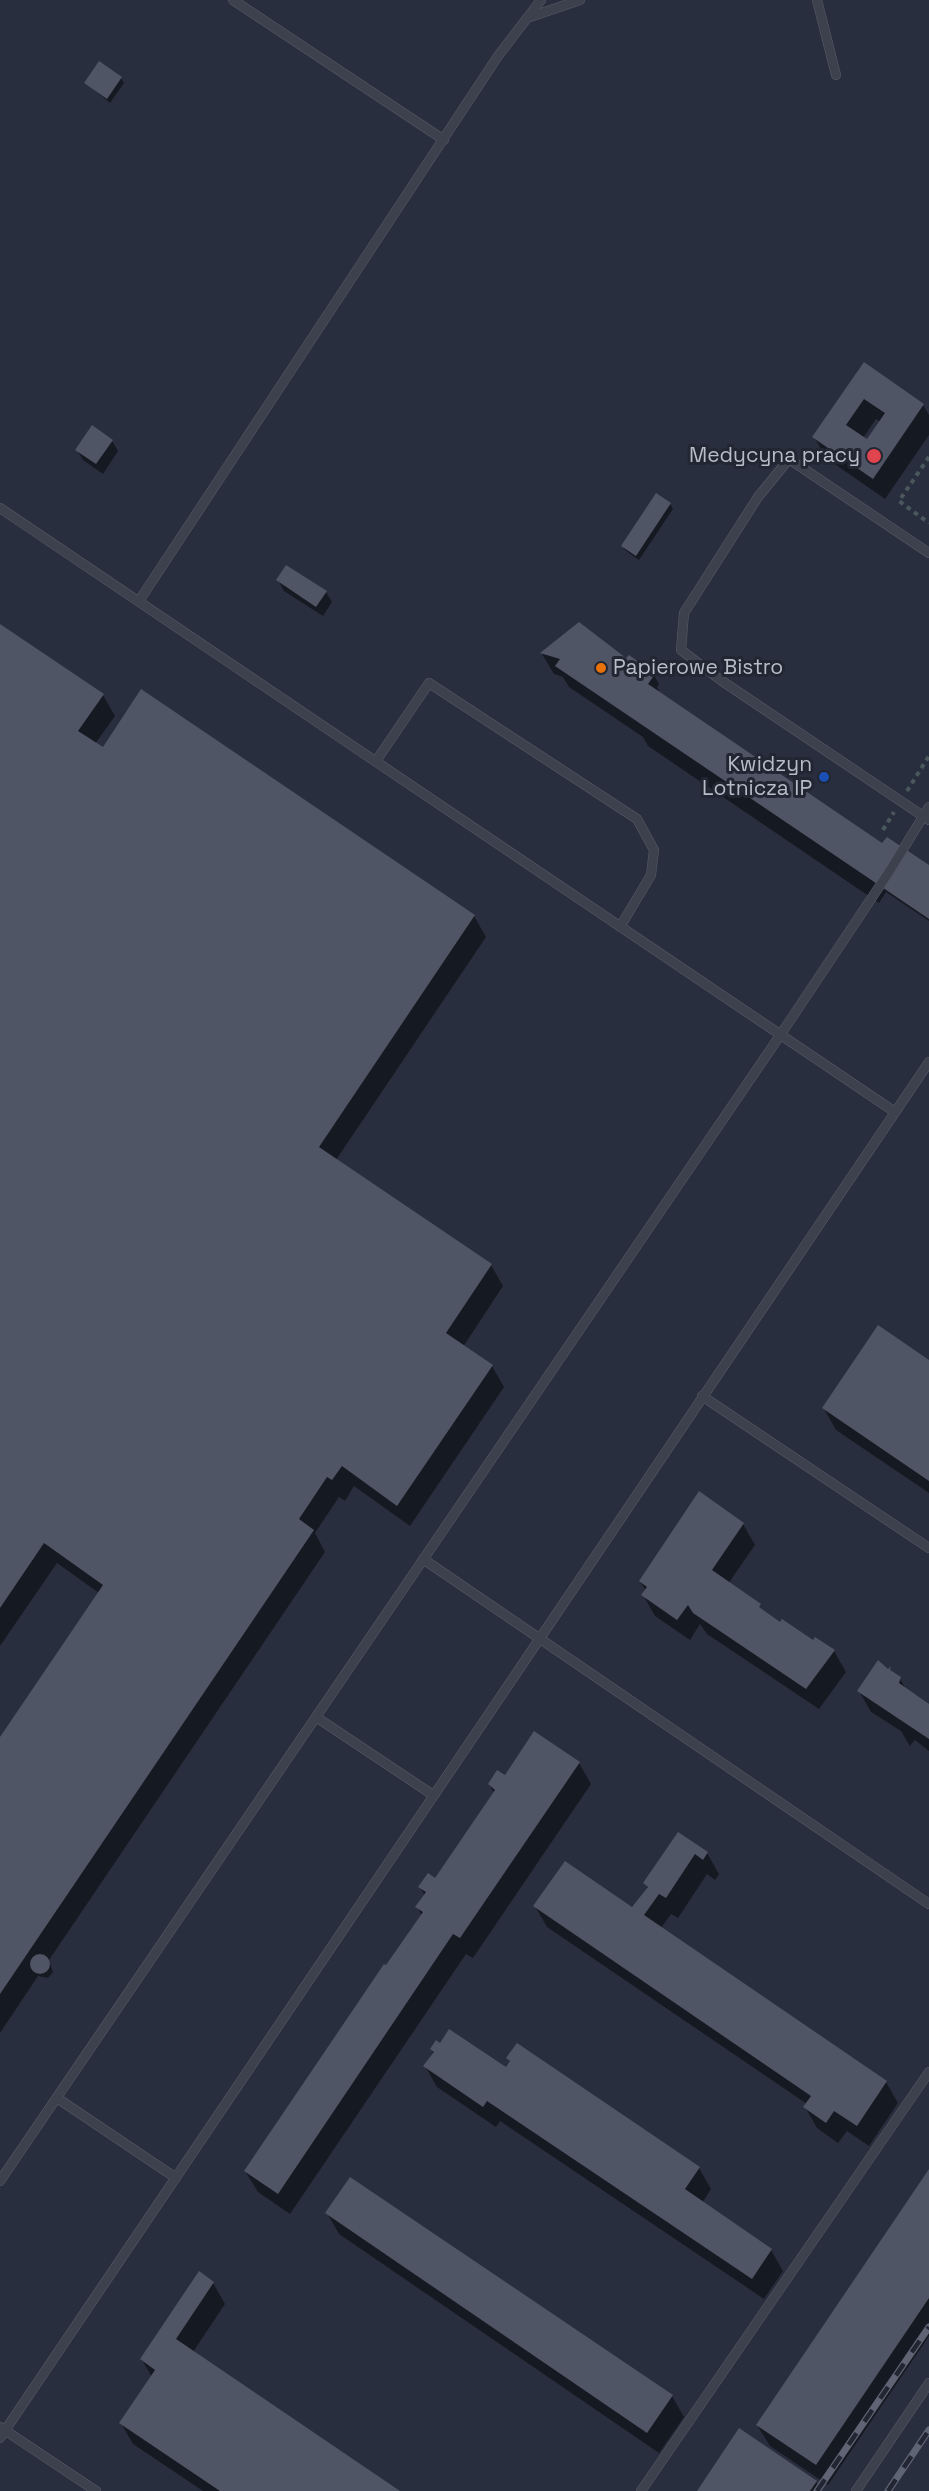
<!DOCTYPE html>
<html>
<head>
<meta charset="utf-8">
<style>
	body { margin:0 }
	canvas { display:block; background:#282e3d }
</style>
</head>
<body>
<canvas width="929" height="2491"></canvas>
<script>
const context = document.querySelector('canvas').getContext('2d');
context.lineJoin = 'round';
function fillPath(path, color) { context.fillStyle = color; context.fill(path, 'evenodd'); }
function stroke(path, color, width, dash) { context.strokeStyle = color; context.lineWidth = width; context.lineCap = dash ? 'butt' : 'round'; context.setLineDash(dash || []); context.stroke(path); }
function write(font, color, halo, rows, align = 'center') {
  context.font = font + ' "Space Grotesk",sans-serif'; context.lineWidth = 6; context.setLineDash([]); context.textBaseline = 'middle'; context.strokeStyle = halo; context.fillStyle = color; for (const [text, x, y, turn = 0] of rows) {
    context.save(); context.translate(x, y); context.rotate((+turn || 0) * Math.PI / 180); context.textAlign = isNaN(turn) ? turn : align; if (halo) context.strokeText(text, 0, 0); context.fillText(text, 0, 0); context.restore();
  }
}
fillPath(new Path2D(`
	M121,78L124,83L110,103L86,83Z
	M864,364L923,405L929,415V435L885,499L826,458L814,437ZM876,419L881,422L867,441L863,438Z
	M112,441L118,451L103,474L83,460L77,450Z
	M670,504L673,509L639,560L625,550L622,546Z
	M278,580L326,592L332,602L323,616L284,591Z
	M0,626L103,695L115,716L95,744L474,916L486,937L336,1160L491,1265L503,1286L463,1347L492,1366L504,1387L410,1526L354,1486L345,1501L339,1497L315,1533L325,1552L49,1960L53,1972L48,1978L38,1976L0,2033V1739L99,1593L57,1563L0,1646Z
	M542,654L627,660L641,667L648,665L659,684L657,687L661,695L881,844L929,867V921L886,892L879,903L648,746L643,737L569,687L563,677L554,674Z
	M929,1361V1493L836,1430L824,1409Z
	M743,1524L755,1545L728,1584L780,1624L834,1651L846,1672L819,1709L707,1634L700,1624L690,1640L655,1616L643,1595L646,1591L640,1581Z
	M899,1677L907,1691L929,1706V1751L915,1740L910,1746L901,1731L871,1712L859,1691Z
	M579,1763L591,1784L473,1958L466,1954L290,2214L258,2192L245,2171L422,1916L417,1907L425,1896L420,1887L436,1880L494,1793L489,1784L505,1777Z
	M679,1834L707,1853L719,1874L715,1880L707,1874L678,1918L671,1914L661,1928L886,2082L898,2103L869,2146L847,2131L838,2143L817,2128L805,2107L807,2104L547,1927L535,1906L632,1909L648,1889L645,1883Z
	M431,2049L506,2069L511,2063L508,2058L699,2168L711,2189L702,2203L771,2250L783,2271L764,2299L500,2121L496,2127L437,2087L425,2066L434,2054Z
	M929,2171V2336L828,2485L770,2446L757,2425Z
	M327,2213L672,2396L684,2417L659,2453L339,2234Z
	M213,2283L225,2304L193,2352L398,2491H203L133,2444L121,2423L152,2377L142,2360Z
	M816,2482L821,2491H699Z`), '#0007');
fillPath(new Path2D(`
	M99,61L122,77L107,99L84,83Z
	M864,362L924,404L873,479L812,437ZM864,399L885,413L867,439L846,425Z
	M92,425L113,440L96,464L75,450Z
	M656,493L671,503L636,556L621,546Z
	M286,565L327,591L316,607L276,580Z
	M579,622L626,658L629,655L643,665L645,667L642,669L653,677L648,684L651,686L882,843L887,837L929,865V919L555,666L560,659L540,653Z
	M0,624L104,694L78,731L103,747L141,689L475,915L319,1147L492,1264L446,1333L493,1365L397,1506L342,1466L332,1480L327,1477L299,1519L314,1530L0,1994V1737L103,1585L44,1543L0,1608Z
	M878,1325L929,1360V1481L822,1408Z
	M699,1491L744,1523L712,1570L761,1604L759,1607L780,1622L782,1619L813,1640L815,1637L835,1650L806,1689L693,1613L688,1605L677,1620L641,1595L647,1587L639,1581Z
	M878,1660L888,1669L891,1666L890,1670L901,1677L899,1683L929,1704V1739L857,1691Z
	M534,1731L580,1762L460,1938L453,1934L278,2194L244,2171L384,1964L386,1965L423,1912L415,1907L426,1892L418,1887L428,1873L435,1878L495,1790L488,1784L497,1770L505,1775Z
	M678,1832L708,1852L703,1860L695,1854L666,1898L659,1894L644,1915L887,2081L857,2126L834,2111L826,2123L803,2107L811,2096L533,1906L565,1861L632,1907L648,1887L643,1883Z
	M30 1964a10 10 0 1 1 20 0a10 10 0 1 1-20 0Z
	M449,2029L506,2067L510,2061L506,2058L517,2043L700,2167L685,2189L772,2249L752,2279L487,2101L483,2107L423,2066L434,2052L430,2049L436,2040L440,2043Z
	M929,2169V2298L816,2465L756,2425Z
	M350,2177L673,2395L647,2433L325,2213Z
	M199,2271L214,2282L176,2339L400,2491H220L119,2423L155,2370L140,2359Z
	M739,2428L817,2481L810,2491H697Z`), '#4f5565');
const service = new Path2D(`
	M233,0L444,140
	M817,0L836,75
	M530,17L580,0
	M0,508L895,1112
	M929,553L789,459L758,497L684,613L681,650L722,681L929,820
	M139,601L498,56L541,0
	M376,761L429,683L637,819L654,850L651,875L620,927
	M702,1396L929,1548
	M423,1559L929,1904
	M316,1717L433,1795
	M57,2098L176,2178
	M0,2181L781,1034L889,872L929,807
	M0,2427L96,2491
	M0,2438L929,1062
	M641,2491L929,2072
	M856,2491L929,2383`);
stroke(service, '#575c68', 10);
stroke(new Path2D(`
	M929,457L899,501L929,523
	M907,791L929,756
	M883,830L894,812`), '#4a585d', 4, [4.5, 4.5]);
stroke(service, '#3c414d', 9);
const rail = new Path2D(`
	M817,2491L929,2327
	M888,2491L929,2430`);
stroke(rail, '#5e6474', 7);
stroke(rail, '#212632', 4.5, [14]);
for (const [x, y, r, color] of [
	[874,456,8,"#e0444e"],
	[601,668,6,"#e8710a"],
	[824,777,6,"#1a4fb4"]
]) { const dot = new Path2D(); dot.arc(x, y, r, 0, 2 * Math.PI); context.fillStyle = color; context.fill(dot); stroke(dot, '#212632', 2); }
write('21px', '#b8bcc8', '#212632', [
	["Medycyna pracy",860,456],
	["Papierowe Bistro",613,668,"left"],
	["Kwidzyn",812,765],
	["Lotnicza IP",812,789]
], 'right');
</script>
</body>
</html>
